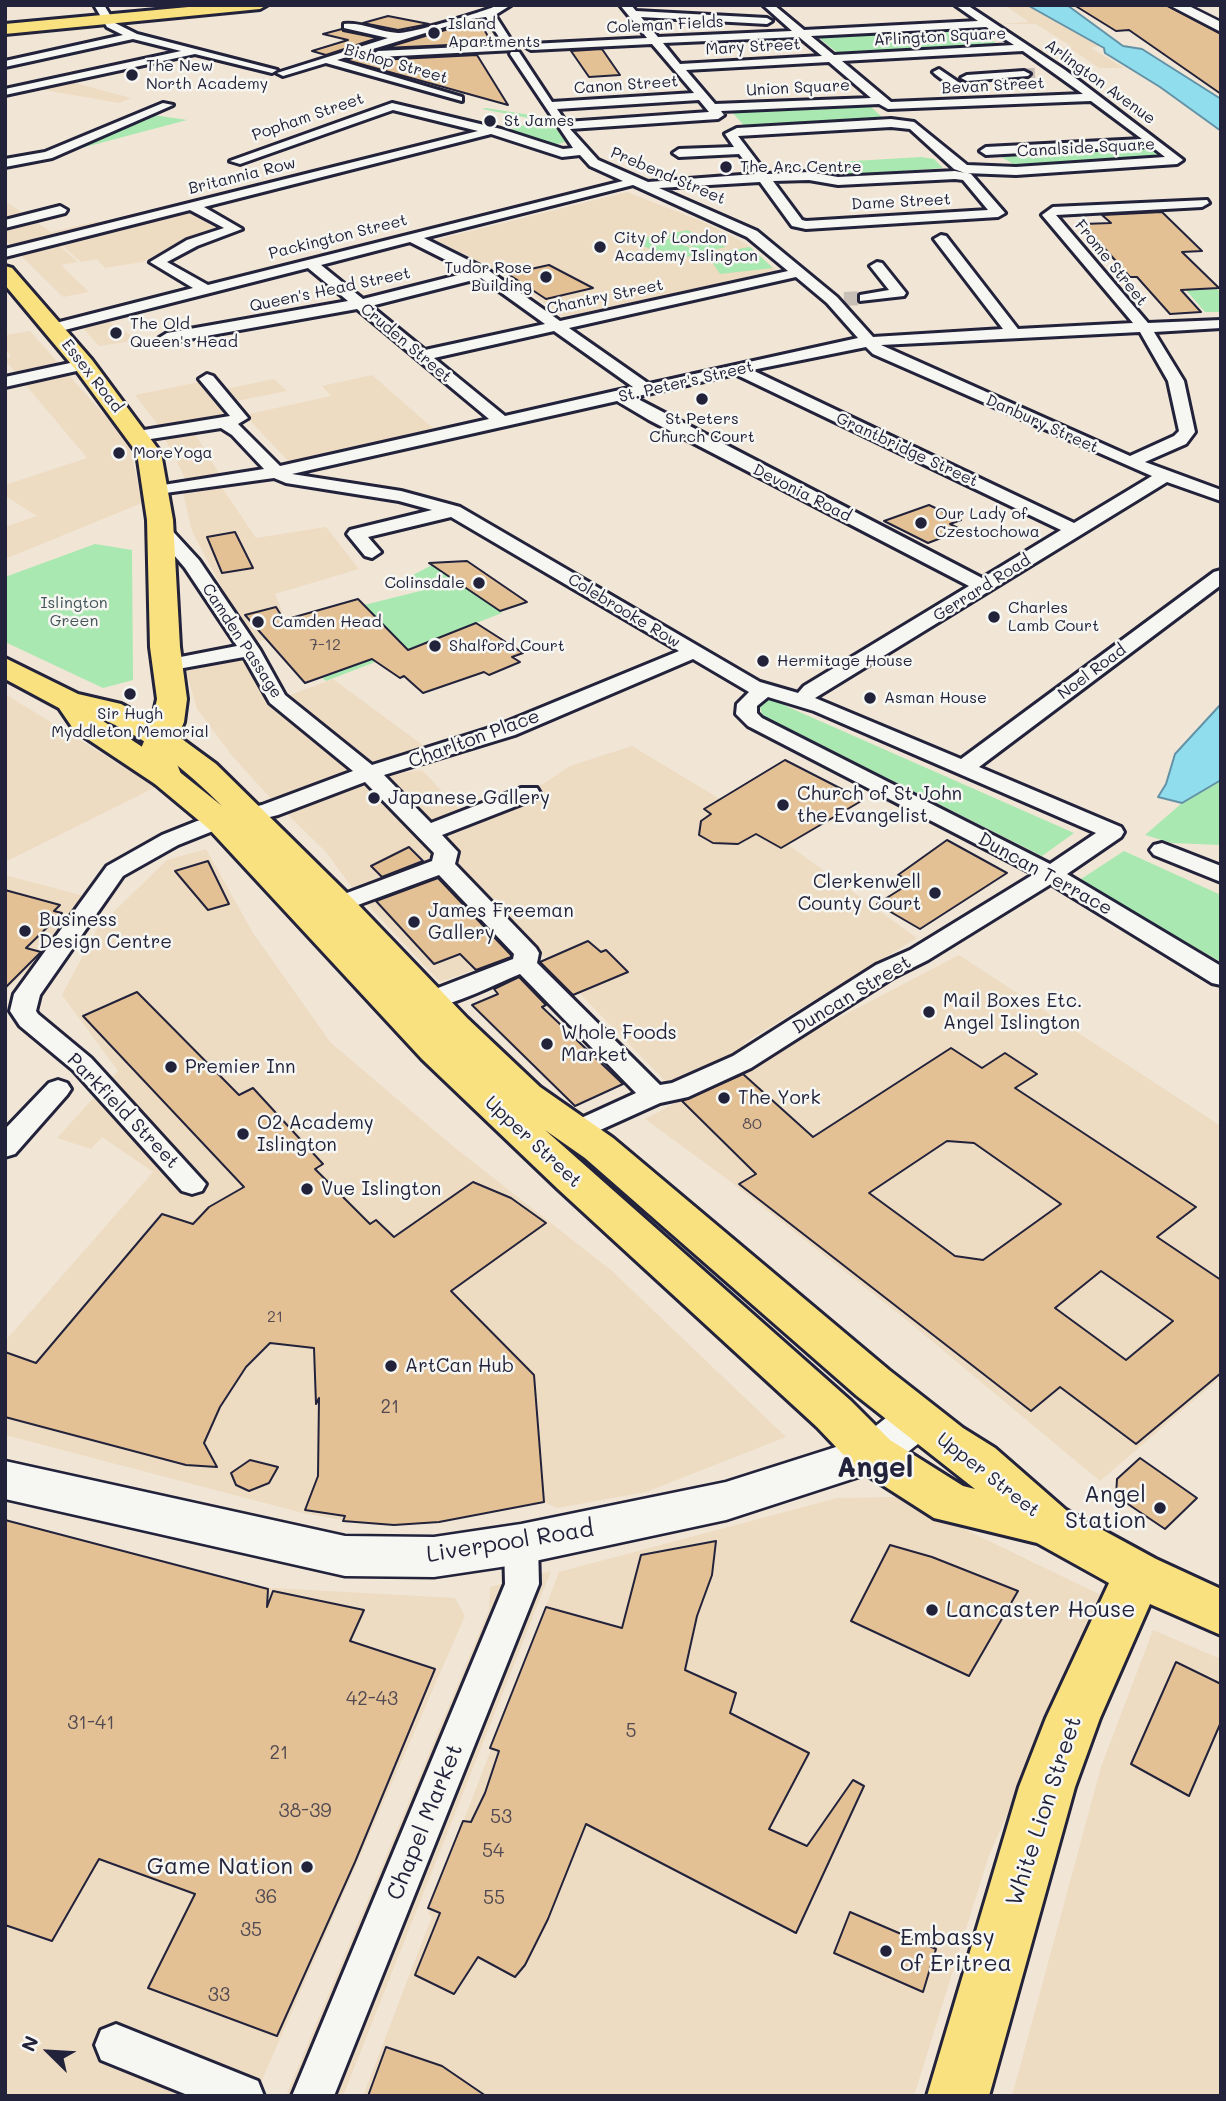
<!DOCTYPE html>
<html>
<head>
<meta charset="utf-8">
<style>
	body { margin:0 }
	#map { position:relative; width:1226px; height:2101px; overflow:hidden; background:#f1e6d6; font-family:Mali,sans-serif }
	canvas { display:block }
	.frame { position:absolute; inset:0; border:7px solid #22223b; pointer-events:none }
	.north { position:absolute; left:14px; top:2017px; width:70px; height:70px; -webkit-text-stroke:5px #f6f6f2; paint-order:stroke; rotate:294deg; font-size:19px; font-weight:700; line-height:28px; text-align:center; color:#22223b }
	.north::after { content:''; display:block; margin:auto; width:24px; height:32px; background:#22223b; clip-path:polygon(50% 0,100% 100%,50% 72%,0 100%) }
</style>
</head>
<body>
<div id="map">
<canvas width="1226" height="2101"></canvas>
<div class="frame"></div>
<div class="north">N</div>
</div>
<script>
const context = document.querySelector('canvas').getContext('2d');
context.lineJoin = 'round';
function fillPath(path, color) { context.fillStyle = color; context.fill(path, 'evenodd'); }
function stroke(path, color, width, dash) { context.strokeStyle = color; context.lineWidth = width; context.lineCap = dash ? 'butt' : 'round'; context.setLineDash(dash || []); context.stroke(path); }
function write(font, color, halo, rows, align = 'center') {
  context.font = font + ' Mali,sans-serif'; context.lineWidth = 5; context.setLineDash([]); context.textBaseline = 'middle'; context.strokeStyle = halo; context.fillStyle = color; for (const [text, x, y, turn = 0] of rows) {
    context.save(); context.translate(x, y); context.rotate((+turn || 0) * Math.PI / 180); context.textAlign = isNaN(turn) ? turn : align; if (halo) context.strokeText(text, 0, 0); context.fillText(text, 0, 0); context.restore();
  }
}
fillPath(new Path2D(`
	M1004,5H1027L1099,46L1091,48L1124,68H1099L1071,49L1040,51L1037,49L1072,47L1036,24H1000L1029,22Z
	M64,80L131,98L119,103L32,88Z
	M627,192L706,223L745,243L776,270L770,275L563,317L503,273L435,240Z
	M5,201L51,232L98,221L109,226L53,240L78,262L61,265L89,292L63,297L5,240Z
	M185,211L219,229L178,242L143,262L105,268L97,259L81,262L59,243Z
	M105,319L138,340L99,346L81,326Z
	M30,331L129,443L142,503L5,559V527L37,516L5,496V485L87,458L5,360L11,356L5,349V335Z
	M372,375L435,430L290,463L221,390L274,379L287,391L236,401L249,414L331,396L322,386Z
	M204,381L235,416L161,429L135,395Z
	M193,430L223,480L188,484L163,435Z
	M221,486L256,538L326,527L359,569L275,594L291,633L248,644L230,616L234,611L192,531L183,493Z
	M248,659L279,699L333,679L424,746L275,803L233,757L197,709L185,667Z
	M5,694L10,697L156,787L5,862Z
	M632,746L720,799L704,809L711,814L699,833L707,841L738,844L756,834L780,848L787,844L917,938L747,1041L733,1057L667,1083L543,956L510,957L440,982L356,893L326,852L284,811L368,778L422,770L464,815L543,784L570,766Z
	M206,849L253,933L331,1043L454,1147L612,1271L786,1437L646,1492L557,1508L544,1502L439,1522L394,1525L358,1523L303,1513L5,1435V1341L153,1172L102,1137L91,1149L57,1138L118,1071L62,995L98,927L167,860Z
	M5,875L92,898L57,942L5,991Z
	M959,955L1221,1126V1377L1100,1481L909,1322L731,1182L645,1119Z
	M898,1497L1105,1597L989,1855L914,2096H363L432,1916L428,1914L559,1572L837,1498Z
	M5,1520L254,1587L455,1598L465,1616L255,2096H5Z
	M551,1571L343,2096H286L483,1624L489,1610L490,1587Z
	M1153,1630L1221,1659V2096H1012L1101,1767Z`), '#eddbc2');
fillPath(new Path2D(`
	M975,29L999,45L839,54L819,38Z
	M868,104L885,120L747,129L731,111Z
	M486,108L549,118L566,142L549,146L506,131L539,120L482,109Z
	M153,115L187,120L70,151Z
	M1149,145L1157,149L1149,150L1161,152L1162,156L1015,165L998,155Z
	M921,157L934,159L943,168L836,176L820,173L814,166L820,163Z
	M687,230L726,247L704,252L665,235Z
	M659,234L702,253L675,260L632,241Z
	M750,247L773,268L720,274L707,254Z
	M1217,289L1221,293V312H1205L1186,290Z
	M95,544L132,550L133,680L103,688L5,642V577Z
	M432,565L502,613L326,681L321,677L364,605L424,590L411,576Z
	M770,699L1074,833L1042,856L762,715L760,707Z
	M1221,780V845L1172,843L1145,835L1182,803Z
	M1124,851L1221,895V962L1078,881Z`), '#a9e8b0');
const water = new Path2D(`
	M1067,5L1123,46L1142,49L1221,99V131L1160,87L1105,53L1104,48L1029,6Z
	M1221,704V780L1182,803L1158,797L1166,784L1175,754Z`);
fillPath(water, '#8fdded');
stroke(water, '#6392a6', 2);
const building = new Path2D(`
	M1074,5H1166L1221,34V94L1129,30L1116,31Z
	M388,16L429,24L398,30L363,23Z
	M479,21L492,43L385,48L472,22Z
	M342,29L343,31L378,38L326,55L312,51L348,40L323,34Z
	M602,49L620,75L589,77L571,51Z
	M371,52L378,60L477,55L508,105L346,60Z
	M1162,212L1202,251L1182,252L1219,288L1181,290L1201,312L1170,314L1137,277H1130L1083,224L1111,223L1102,215Z
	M549,265L593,288L546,299L508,274Z
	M929,505L961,520L950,524L962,530L928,543L884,521Z
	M235,532L253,568L222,573L207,537Z
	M467,561L527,602L500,611L429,563Z
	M358,599L408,650L476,623L523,653L512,657L520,662L489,675L484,672L423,693L404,676L400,678L372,659L305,683L245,615L276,607L284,620Z
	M785,760L863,800L781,848L756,834L738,844L713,843L699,835L701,821L711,814L704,809Z
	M947,840L1007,873L920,929L877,904L912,882L898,875Z
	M409,847L423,861L382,877L371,866Z
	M208,861L229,904L208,910L175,871Z
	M438,878L511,955V957L476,970L460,954L434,964L376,901Z
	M5,890L60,905L54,911L62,913L26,948L41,952L5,988Z
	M588,941L601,952L606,950L628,972L573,995L540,962Z
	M519,977L546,1005L542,1007L623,1084L575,1106L472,1005L498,994L494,989Z
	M137,992L239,1095L253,1088L323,1164L315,1169L370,1224L376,1220L394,1237L473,1182L511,1198L546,1223L451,1291L534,1375L544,1502L439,1522L394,1525L343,1521L345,1516L305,1510L318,1476L319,1398L316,1404L314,1348L270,1343L246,1367L220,1407L204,1443L217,1467L186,1465L5,1417V1352L36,1363L162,1214L193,1224L209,1207L244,1187L83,1016Z
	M951,1048L982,1068L1005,1053L1037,1074L1015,1088L1196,1207L1157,1237L1221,1280V1373L1136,1444L1060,1387L1031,1411L739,1184L756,1174L682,1101L743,1074L813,1137ZM947,1141L974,1143L1061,1204L983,1260L955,1256L869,1193ZM1101,1271L1173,1321L1126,1360L1055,1308Z
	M1140,1458L1197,1498L1165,1529L1116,1496L1117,1479Z
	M250,1460L278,1467L269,1483L249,1491L236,1485L231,1473Z
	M5,1520L268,1589L267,1607L273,1591L364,1610L350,1641L435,1669L355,1862L277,2036L148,1988L195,1894L99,1859L52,1941L5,1925Z
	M716,1541L712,1575L697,1616L685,1670L736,1693L730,1713L809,1753L769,1829L807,1846L853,1780L864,1786L796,1933L586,1824L548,1919L525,1965L515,1977L478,1957L454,1994L415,1975L440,1913L428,1908L463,1821L471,1822L485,1793L499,1751L490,1748L546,1607L622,1628L641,1555Z
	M890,1545L932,1557L1018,1591L969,1676L851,1621Z
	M1176,1662L1221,1684V1722L1189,1796L1131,1764Z
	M850,1912L936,1949L923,1992L834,1953Z
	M386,2047L442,2066L486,2096H368Z`);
fillPath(building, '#e4c195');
stroke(building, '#22223b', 2);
stroke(new Path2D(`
	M1024,74L1039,73`), '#c8bfb7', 11, [11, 5]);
stroke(new Path2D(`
	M844,299L865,298`), '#c8bfb7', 14, [14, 7]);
const street = new Path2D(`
	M94,5H104L115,23L137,34L277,70L272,73L195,54L5,95V89L181,51L133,39L5,67V61L123,35L107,27Z
	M498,5H511L495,15L516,48L515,50L378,57L373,54L378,51L504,45L486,17L471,19L337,60L462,97V101L326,63L283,76L277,73L388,38L344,28V24C362,22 380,32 398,33C409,34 487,11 498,5Z
	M620,5H631L636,11L767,18L772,21L767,24L641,17L658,37L792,31L763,5H774L804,30L978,21L955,5H967L1065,70L1183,160L1177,164L1016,175L965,173L954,169L910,129L891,127L738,136L767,174L809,172L838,177L955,171L971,174L1005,213L998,217L806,229L792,226L760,182L659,188L757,231L837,297L873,337L1003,329L934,239L941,235L946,236L1018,329L1133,323L1042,215L1053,207L1207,200L1209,203L1202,207L1056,215L1148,323L1221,320V328L1154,332L1184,381L1195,432L1186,444L1145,462L1221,490V501L1167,482L815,698L961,759L1214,572L1221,570V585L979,767L1121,827L1124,832L1121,837L1067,874L1221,966V985L1212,983L1051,884L928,960L894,977L751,1068L688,1097L660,1103L578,1140L568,1138L564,1131L568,1124L636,1093L520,974C488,987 435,1017 401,1008L397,1002L401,996L425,993L513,959L514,954L439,875L347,909H331L327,904L331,899L432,861L434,853L365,782L278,815L213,831L178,845L123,876L40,995L36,1011L38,1014L91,1058L206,1184L202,1191L192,1194L182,1191L73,1070L20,1026L10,1011L14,994L107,866L162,835L197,821L262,805L353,771L270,703L244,657L167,671L160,669L157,665L160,661L237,646L185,568L151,528L154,524H166L199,560L260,650L285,695L372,765L499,725L679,651L451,517L368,537L381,552L372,558L365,556L347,534L350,530L432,510L399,501L286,483L274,478L151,495L148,491L151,487L157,486L264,469L232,435L221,428L138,441L130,436L138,431L230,416L199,379L207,374L213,376L248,418L238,424L280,466L489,419L357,309L167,343L159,338L167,333L348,301L308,268L53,333L48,331V325L193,288L150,262L187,240L224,228L190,210L5,257V249L478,131L393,110L240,164L230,161L392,103L501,129L563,149L573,148L510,54L511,52H519L552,102L694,93L652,44L531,50L526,47L531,44L647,38ZM986,27L1014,45L834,55L811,36ZM799,37L822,56L680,64L663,43ZM1023,51L1083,94L891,102L842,61ZM829,62L871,98L715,104L686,70ZM699,100L709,112L566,122L557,109ZM1091,101L1142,139L986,147L980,151L986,155L1151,146L1165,157L1016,167L967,165L914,122L891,119L737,128L725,134L734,147L679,149L673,153L679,157L739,154L755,174L648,182L598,160L570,129L718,119L724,115L721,111L879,104L888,109ZM491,134L562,157L580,155L590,166L623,181L208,285L167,262L197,246L242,229L204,207ZM955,179L963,180L988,210L806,221L802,220L773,181L809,180L838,185ZM633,185L747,237L788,271L560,321L488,270L424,238ZM410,242L470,272L363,299L321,265ZM796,277L827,303L858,338L649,384L569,328ZM481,278L545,324L425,350L371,306ZM554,331L633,387L505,416L434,358ZM1140,332L1168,381L1179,431L1174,436L1130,456L881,345ZM866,347L873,354L1152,476L1074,523L752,370ZM735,374L1061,530L982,578L634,397ZM617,401L649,420L969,586L804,686L798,693L760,682L460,507L401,491L292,474ZM693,659L749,692L737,704L736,714L748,726L1034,874L910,950L876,965L733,1056L672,1083L660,1085L537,963L539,953L536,948L455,864L458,852L442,835L537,798L540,793L537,788H521L431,823L384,775L515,735ZM768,697L814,711L1096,833L1050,864L762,718L757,713V706Z
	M939,69L964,86V90H956L935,74L933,72Z
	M1024,71L1030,74L1028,76L967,81L961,78L967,75Z
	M163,103L173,105L52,158L5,167V159L45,152Z
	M60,206L67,210L65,213L5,228V220Z
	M877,262L882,263L906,293L904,296L860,301V295L889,290L870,266Z
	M84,360L92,365L90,368L5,387V377Z
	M1162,843L1221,866V882L1154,855L1150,850L1154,845Z
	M58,1080L67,1083L71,1089L67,1095L15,1154L5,1157V1129L49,1083Z
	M521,1530L533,1534L538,1544L539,1584L334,2096H292L505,1584L504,1544L509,1534Z
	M116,2024L258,2081L264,2096H190L101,2060L95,2045L101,2030Z`);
const secondary = new Path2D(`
	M1169,5H1187L1221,22V32Z
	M917,1401L933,1406L939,1419L933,1432L889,1467L726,1520L521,1564L434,1577L345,1576L5,1499V1461L345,1536L434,1537L521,1524L726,1482L858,1440L901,1406Z`);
const primary = new Path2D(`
	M210,5H267L260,9L5,34V24Z
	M5,266L12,268L92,360L161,453L173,520L180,647L187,699L184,722L172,751L182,777L177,784L166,787L155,784L140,751L152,722L157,699L150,647L147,520L137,453L76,370L5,285Z`);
const highway = new Path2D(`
	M5,658L78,694L121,704L171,731L216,764L351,897L467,1018L540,1087L613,1138L889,1370L963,1428L995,1448L1066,1510L1156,1559L1221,1589V1635L1150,1604L1100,1718L1075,1787L989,2096H927L1019,1787L1046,1718L1109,1583L1037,1543L934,1518L856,1468L817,1427L558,1189L422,1059L209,829L155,784L74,730L59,708L5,679ZM97,717C145,736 186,770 222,806L177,770ZM545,1130L585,1158L857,1396L975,1489L963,1486L890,1440L851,1401Z`);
stroke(street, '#22223b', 6);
stroke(secondary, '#22223b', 5);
stroke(primary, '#22223b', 6);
stroke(highway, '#22223b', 6);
fillPath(street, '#f6f6f2');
fillPath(secondary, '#f6f6f2');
fillPath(primary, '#fae180');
fillPath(highway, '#fae180');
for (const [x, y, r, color] of [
	[434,33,7,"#22223b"],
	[132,75,7,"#22223b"],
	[490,121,7,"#22223b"],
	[726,167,7,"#22223b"],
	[600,247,7,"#22223b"],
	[546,277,7,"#22223b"],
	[116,333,7,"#22223b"],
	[702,399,7,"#22223b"],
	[119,453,7,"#22223b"],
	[921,523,7,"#22223b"],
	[479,583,7,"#22223b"],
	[994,617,7,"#22223b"],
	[258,622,7,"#22223b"],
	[435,646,7,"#22223b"],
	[763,661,7,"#22223b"],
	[130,694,7,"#22223b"],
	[870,698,7,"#22223b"],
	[374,798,7,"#22223b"],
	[783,805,7,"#22223b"],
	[935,893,7,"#22223b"],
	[414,922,7,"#22223b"],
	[25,931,7,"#22223b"],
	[929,1012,7,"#22223b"],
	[547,1044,7,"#22223b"],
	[171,1067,7,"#22223b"],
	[724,1098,7,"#22223b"],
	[243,1134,7,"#22223b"],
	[307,1189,7,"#22223b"],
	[391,1366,7,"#22223b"],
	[1160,1508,7,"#22223b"],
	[932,1610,7,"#22223b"],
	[307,1867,7,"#22223b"],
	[886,1951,7,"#22223b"]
]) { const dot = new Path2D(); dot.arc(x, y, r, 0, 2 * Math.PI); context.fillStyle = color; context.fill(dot); stroke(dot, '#f6f6f2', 2.5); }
write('16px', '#22223b', '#f6f6f2', [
	["Island",448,24],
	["Apartments",448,42],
	["The New",146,66],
	["North Academy",146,84],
	["St James",504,121],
	["The Arc Centre",740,167],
	["City of London",614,238],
	["Academy Islington",614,256],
	["Tudor Rose",532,268,"right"],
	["Building",532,286,"right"],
	["The Old",130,324],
	["Queen's Head",130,342],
	["St Peters",702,419,"center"],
	["Church Court",702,437,"center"],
	["MoreYoga",133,453],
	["Our Lady of",935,514],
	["Czestochowa",935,532],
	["Colinsdale",465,583,"right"],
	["Charles",1008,608],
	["Lamb Court",1008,626],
	["Camden Head",272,622],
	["Shalford Court",449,646],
	["Hermitage House",777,661],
	["Asman House",884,698],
	["Sir Hugh",130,714,"center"],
	["Myddleton Memorial",130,732,"center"]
], 'left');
write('16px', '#22223b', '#f6f6f2', [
	["Coleman Fields",665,25,-3],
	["Arlington Square",940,37,-3],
	["Mary Street",753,47,-3],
	["Bishop Street",396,64,16],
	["Arlington Avenue",1100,82,36],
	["Canon Street",626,85,-4],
	["Bevan Street",993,86,-3],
	["Union Square",798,88,-3],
	["Popham Street",308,117,-19],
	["Canalside Square",1086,148,-3],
	["Britannia Row",242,176,-14],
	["Prebend Street",668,176,23],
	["Dame Street",901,202,-3],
	["Packington Street",338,237,-14],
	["Frome Street",1111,263,51],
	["Queen's Head Street",330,290,-12],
	["Chantry Street",605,297,-12],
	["Cruden Street",406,343,40],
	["Essex Road",92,376,52],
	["St. Peter's Street",686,382,-13],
	["Danbury Street",1042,424,24],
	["Grantbridge Street",907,450,25],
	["Devonia Road",802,493,27],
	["Gerrard Road",982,588,-32],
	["Colebrooke Row",624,611,31],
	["Camden Passage",242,641,57],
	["Noel Road",1092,672,-37]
]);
write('16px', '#445458', '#f6f6f2', [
	["Islington",74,603],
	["Green",74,621]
]);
write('16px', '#524a52', null, [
	["7-12",325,645],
	["80",752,1124],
	["21",275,1317]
]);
write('19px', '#22223b', '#f6f6f2', [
	["Charlton Place",474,739,-20],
	["Duncan Terrace",1045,874,29],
	["Duncan Street",852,995,-31],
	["Parkfield Street",123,1111,46],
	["Upper Street",533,1142,43],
	["Upper Street",988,1475,38]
]);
write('19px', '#22223b', '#f6f6f2', [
	["Church of St John",797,794],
	["the Evangelist",797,816],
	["Japanese Gallery",388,798],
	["Clerkenwell",921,882,"right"],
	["County Court",921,904,"right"],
	["James Freeman",428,911],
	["Gallery",428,933],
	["Business",39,920],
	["Design Centre",39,942],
	["Mail Boxes Etc.",943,1001],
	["Angel Islington",943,1023],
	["Whole Foods",561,1033],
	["Market",561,1055],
	["Premier Inn",185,1067],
	["The York",738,1098],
	["O2 Academy",257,1123],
	["Islington",257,1145],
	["Vue Islington",321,1189],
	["ArtCan Hub",405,1366]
], 'left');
write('19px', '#524a52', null, [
	["21",390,1407],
	["42-43",372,1699],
	["31-41",91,1723],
	["5",631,1731],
	["21",279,1753],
	["38-39",305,1811],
	["53",501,1817],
	["54",493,1851],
	["36",266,1897],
	["55",494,1898],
	["35",251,1930],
	["33",219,1995]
]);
write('23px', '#22223b', '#f6f6f2', [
	["Angel",1146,1495],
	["Station",1146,1521],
	["Lancaster House",946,1610,"left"],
	["Game Nation",293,1867],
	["Embassy",900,1938,"left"],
	["of Eritrea",900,1964,"left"]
], 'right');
write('23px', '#22223b', '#f6f6f2', [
	["Liverpool Road",510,1542,-9],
	["White Lion Street",1044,1811,-72],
	["Chapel Market",425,1822,-68]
]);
write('bold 28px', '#22223b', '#f6f6f2', [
	["Angel",875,1468]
]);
</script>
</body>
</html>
